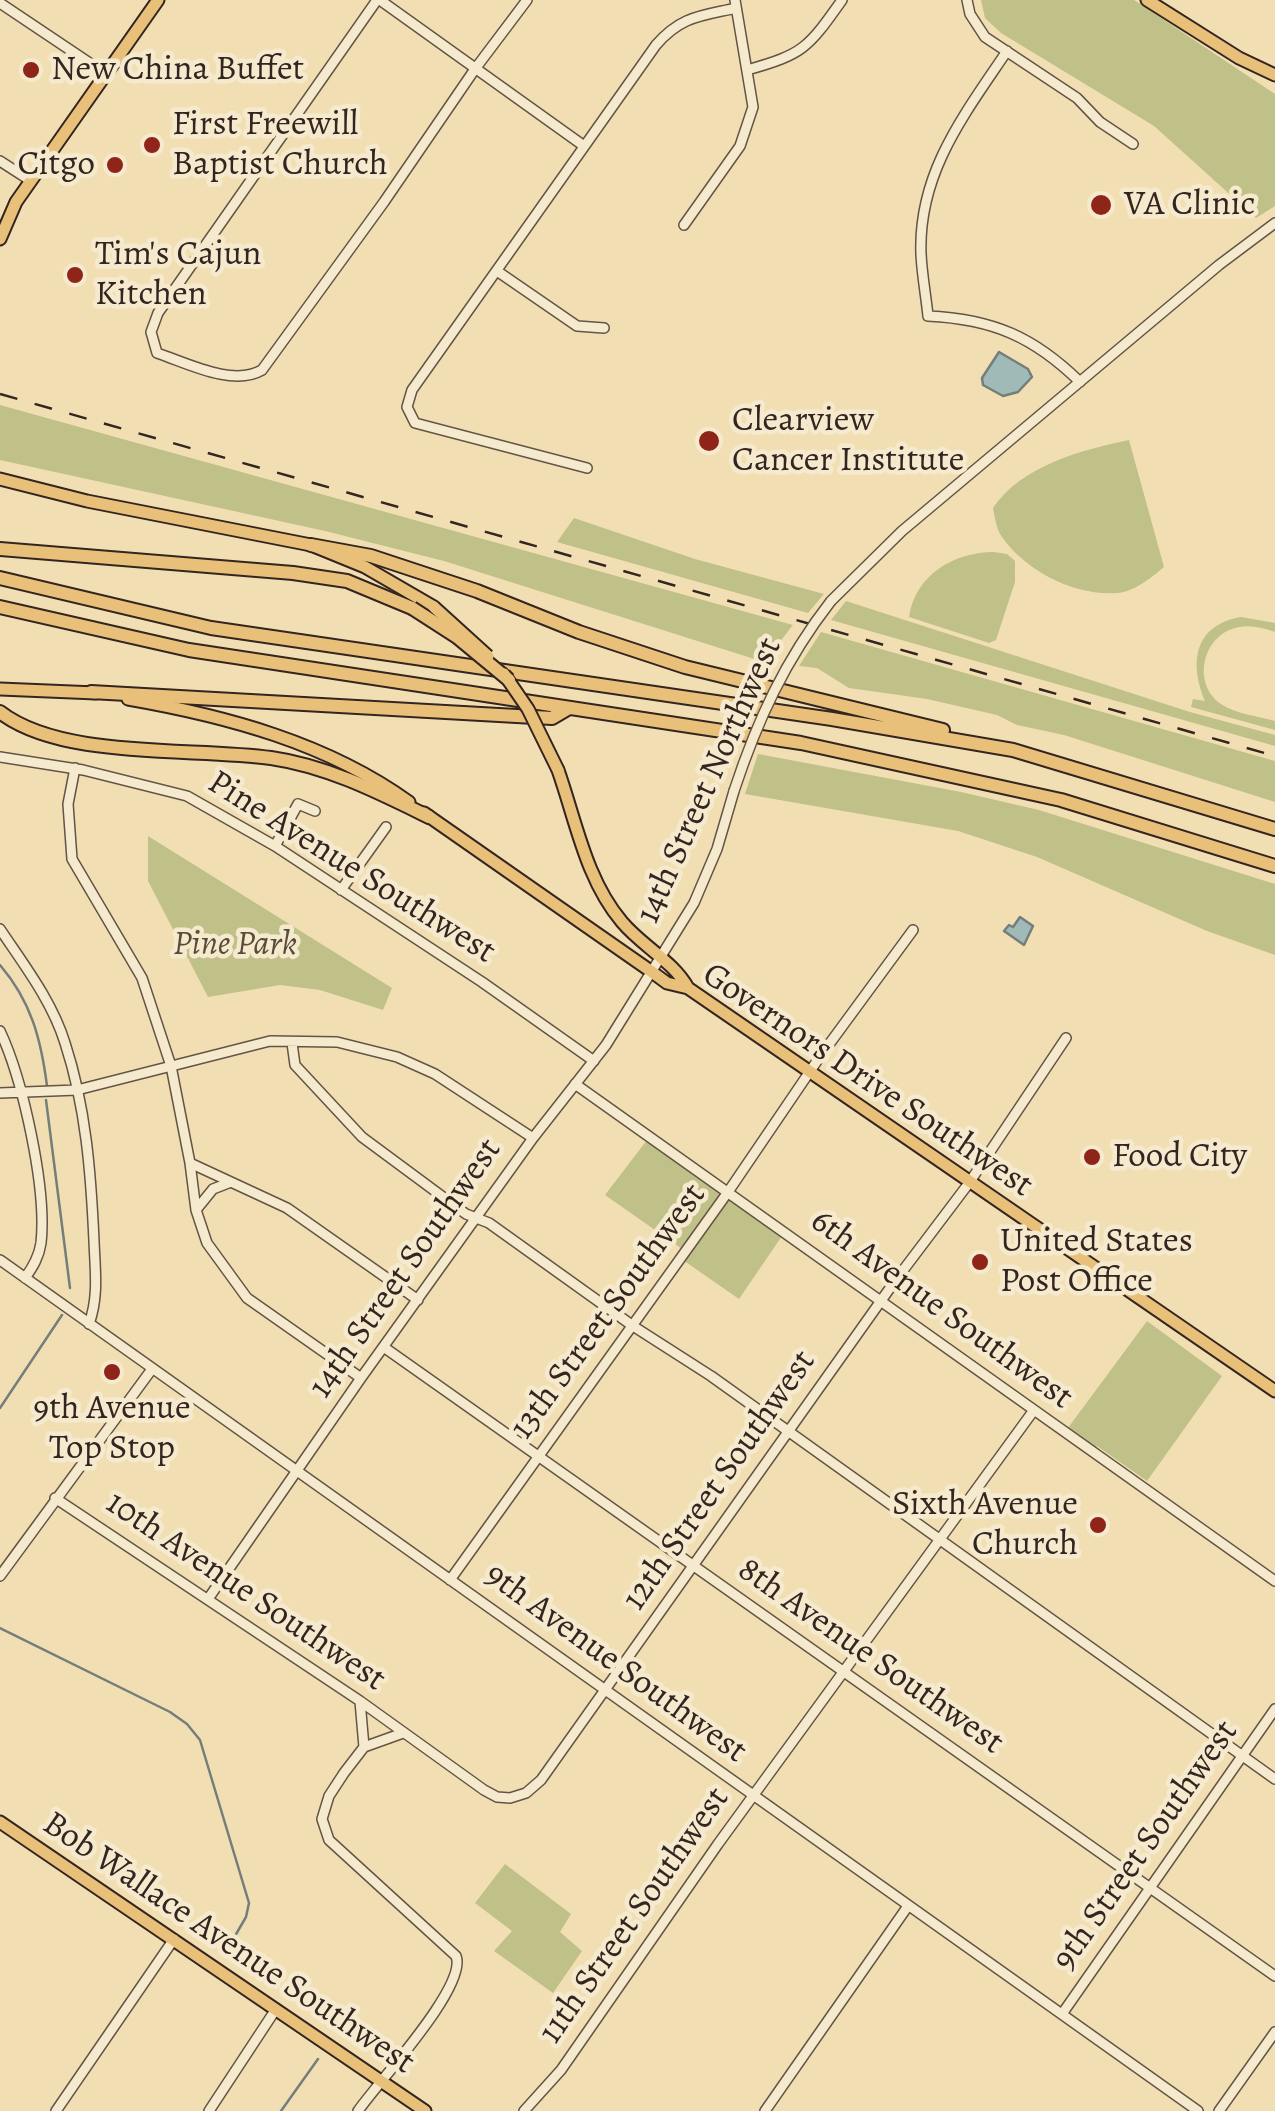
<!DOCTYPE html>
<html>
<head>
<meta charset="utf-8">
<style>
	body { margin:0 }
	canvas { display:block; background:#f1dfb3 }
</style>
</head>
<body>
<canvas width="1275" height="2111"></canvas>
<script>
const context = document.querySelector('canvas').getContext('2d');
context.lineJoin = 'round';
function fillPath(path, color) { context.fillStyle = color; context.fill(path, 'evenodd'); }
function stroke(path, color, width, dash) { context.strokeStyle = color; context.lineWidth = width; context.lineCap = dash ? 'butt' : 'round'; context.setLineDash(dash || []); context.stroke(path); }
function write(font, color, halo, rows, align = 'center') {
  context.font = font + ' Alegreya,serif'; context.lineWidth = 9; context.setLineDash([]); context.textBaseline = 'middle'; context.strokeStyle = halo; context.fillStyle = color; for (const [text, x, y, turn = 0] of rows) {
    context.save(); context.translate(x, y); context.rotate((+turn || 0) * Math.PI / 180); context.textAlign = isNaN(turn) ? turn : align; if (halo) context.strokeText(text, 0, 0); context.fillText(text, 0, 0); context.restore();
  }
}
fillPath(new Path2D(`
	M981,0H1134L1275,94V206L1256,218L1154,126L1001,33L985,18Z
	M0,405L793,625L764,662L444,561L325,531L0,460Z
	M1129,440L1164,567C1151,578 1134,592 1117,593C1074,596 1026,571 1002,537C996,529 995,517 993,508C1021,466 1081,450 1129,440Z
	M574,518L695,559L824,594L808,613L557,542Z
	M994,552L1007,554L1015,561V582L996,640L989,643L909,617C915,575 954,552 994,552Z
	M846,601L1190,712L1275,735V746L831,620Z
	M1241,617L1275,623V632C1262,628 1249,624 1235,628C1202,637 1192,684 1221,704C1236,714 1258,716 1275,721V730L1191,707L1193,699L1205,701C1189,663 1194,625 1241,617Z
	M821,632L1275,761V802L1064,735L1017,725L997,715L927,699L849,688L817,668L799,666Z
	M758,754L961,792L1039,810L1275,884V955L1207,931L1037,857L958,831L745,794Z
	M148,836L392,988L383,1010L320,990L280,985L208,997L148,881Z
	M647,1140L782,1236L739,1299L680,1258L685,1251L605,1195Z
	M1147,1321L1222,1376L1147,1481L1097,1446L1090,1456L1062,1436Z
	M505,1864L571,1914L560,1932L582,1951L553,1993L494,1951L512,1931L475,1903Z`), '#c0c089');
const water = new Path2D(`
	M999,352L1028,369L1032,377L1018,392L1003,396L983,385L982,378Z
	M1020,917L1033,926L1024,945L1004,931L1009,925L1013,927Z`);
fillPath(water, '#9fbab7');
stroke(water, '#757e7b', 2.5);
stroke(new Path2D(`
	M0,965C31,1001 41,1039 47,1086
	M46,1100L70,1288
	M0,1408L62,1315
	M0,1628L170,1712L187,1724L200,1740L249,1903L246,1917L224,1955
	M281,2111L318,2059`), '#757e7b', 2.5);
const minor = new Path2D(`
	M377,0L158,313L151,332L157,353C187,363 233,387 262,370L384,202L475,69L527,0
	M380,0L584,146
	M967,0L970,14L985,37L1077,98L1100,122L1133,144
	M0,3L106,74
	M1007,51C964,115 918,173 921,254C922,275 926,296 928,316C993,319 1034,337 1080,382
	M747,70C804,54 808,48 842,0
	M0,161L31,181
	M684,225L740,146L753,107L735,0
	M497,271L577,326L604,328
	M587,468L415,423L407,407L412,390L656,45C681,16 701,16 736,8
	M831,601L902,531L1219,265L1275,223
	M0,757L83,770L187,796L275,846L482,982L594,1061
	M75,768L68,804L72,859L142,978L171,1066L190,1163L196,1210L207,1243L247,1298L361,1378
	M275,846L298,804L315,811
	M341,890L386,827
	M0,929C24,965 52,1001 65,1043C86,1107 91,1174 94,1241C95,1270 99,1296 89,1324
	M0,1031C23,1080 47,1189 41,1243C39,1257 33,1267 25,1278
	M292,1043L295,1065L362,1137L466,1214L489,1223L633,1326L711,1376L1275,1779
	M575,1084L1275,1581
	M0,1093L77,1090L270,1041L337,1042L397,1057L435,1074L533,1138
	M190,1163L287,1208L418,1300
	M196,1210L213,1189L231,1182
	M0,1260L1198,2111
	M385,1348L1275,1976
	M55,1498L360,1701L484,1790L497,1797L510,1798L526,1793L541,1780L895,1281L969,1183L1066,1038
	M0,1576L152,1369
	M450,1580L728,1192L819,1058L913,930
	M208,1599L361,1378L533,1138L606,1045L694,903L717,849L734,791
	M360,1701L364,1747
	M1062,2014L1275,1709
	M56,2111L174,1939
	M209,2111L276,2009
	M358,2111C378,2082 468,1986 456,1956L329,1840L322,1819L329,1796L344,1773L364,1747L403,1733
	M524,2111L561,2070L718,1844L1034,1410
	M765,2111L908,1906
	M1219,2111L1275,2032`);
const major = new Path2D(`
	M1147,0L1239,58L1275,75
	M0,239L16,202L158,0
	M0,479L87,501L311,545L365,567L434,607
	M0,689L96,693
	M128,699C226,716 327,743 409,802
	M558,770C576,821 586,880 622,922C642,946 673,961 688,988
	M424,813L652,972L667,983L688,988L1275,1391
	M0,1822L425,2111`);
const highway = new Path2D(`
	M311,545L371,556L477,591L579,632L685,667L943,730
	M0,549L293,573L347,581L412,608
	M0,578L211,628L832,719L1013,750L1275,829
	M0,607L189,650L801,743L1061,800L1275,866
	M91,692L552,718L569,708
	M0,712C62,760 194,747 271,758C327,766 378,792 429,817`);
stroke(minor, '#645445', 12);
stroke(major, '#352520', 15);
stroke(highway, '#352520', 16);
stroke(minor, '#f6eace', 9);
stroke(major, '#e8c07a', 11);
stroke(highway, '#e8c07a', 12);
stroke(new Path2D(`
	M0,394L1275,756`), '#352520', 2.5, [18, 18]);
const minorBridge = new Path2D(`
	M734,791C757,721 785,660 831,601`);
const majorBridge = new Path2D(`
	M434,607L488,656
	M504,674L528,709L558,770`);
const highwayBridge = new Path2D(`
	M412,608L457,637L509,680`);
stroke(minorBridge, '#645445', 12, []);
stroke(majorBridge, '#352520', 15, []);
stroke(highwayBridge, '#352520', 16, []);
stroke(minorBridge, '#f6eace', 9);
stroke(majorBridge, '#e8c07a', 11);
stroke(highwayBridge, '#e8c07a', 12);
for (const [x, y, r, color] of [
	[31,70,10,"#8f2418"],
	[152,145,10,"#8f2418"],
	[115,165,10,"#8f2418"],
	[1101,205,12,"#8f2418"],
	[75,275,10,"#8f2418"],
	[709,441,12,"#8f2418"],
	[1092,1157,10,"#8f2418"],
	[980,1262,10,"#8f2418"],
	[112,1372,10,"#8f2418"],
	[1098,1525,10,"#8f2418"]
]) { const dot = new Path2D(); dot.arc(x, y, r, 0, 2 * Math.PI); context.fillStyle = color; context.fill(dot); stroke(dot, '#f6eace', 4); }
write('35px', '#352520', '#f6eace', [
	["New China Buffet",51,70],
	["First Freewill",172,125],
	["Baptist Church",172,165],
	["Citgo",95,165,"right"],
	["VA Clinic",1124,205],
	["Tim's Cajun",95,255],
	["Kitchen",95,295],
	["Clearview",732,421],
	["Cancer Institute",732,461],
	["Food City",1112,1157],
	["United States",1000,1242],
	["Post Office",1000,1282],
	["9th Avenue",112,1409,"center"],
	["Top Stop",112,1449,"center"],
	["Sixth Avenue",1078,1505,"right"],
	["Church",1078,1545,"right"]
], 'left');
write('35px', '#352520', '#f6eace', [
	["14th Street Northwest",710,781,-66],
	["Pine Avenue Southwest",351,868,32],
	["Governors Drive Southwest",867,1081,34],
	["14th Street Southwest",406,1269,-55],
	["6th Avenue Southwest",941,1310,36],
	["13th Street Southwest",609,1312,-54],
	["12th Street Southwest",720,1481,-55],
	["10th Avenue Southwest",245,1592,34],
	["8th Avenue Southwest",870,1657,35],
	["9th Avenue Southwest",615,1664,36],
	["9th Street Southwest",1146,1846,-55],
	["11th Street Southwest",635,1916,-55],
	["Bob Wallace Avenue Southwest",228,1944,34]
]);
write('italic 35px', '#584c3a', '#f6eace', [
	["Pine Park",235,945]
]);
</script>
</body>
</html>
